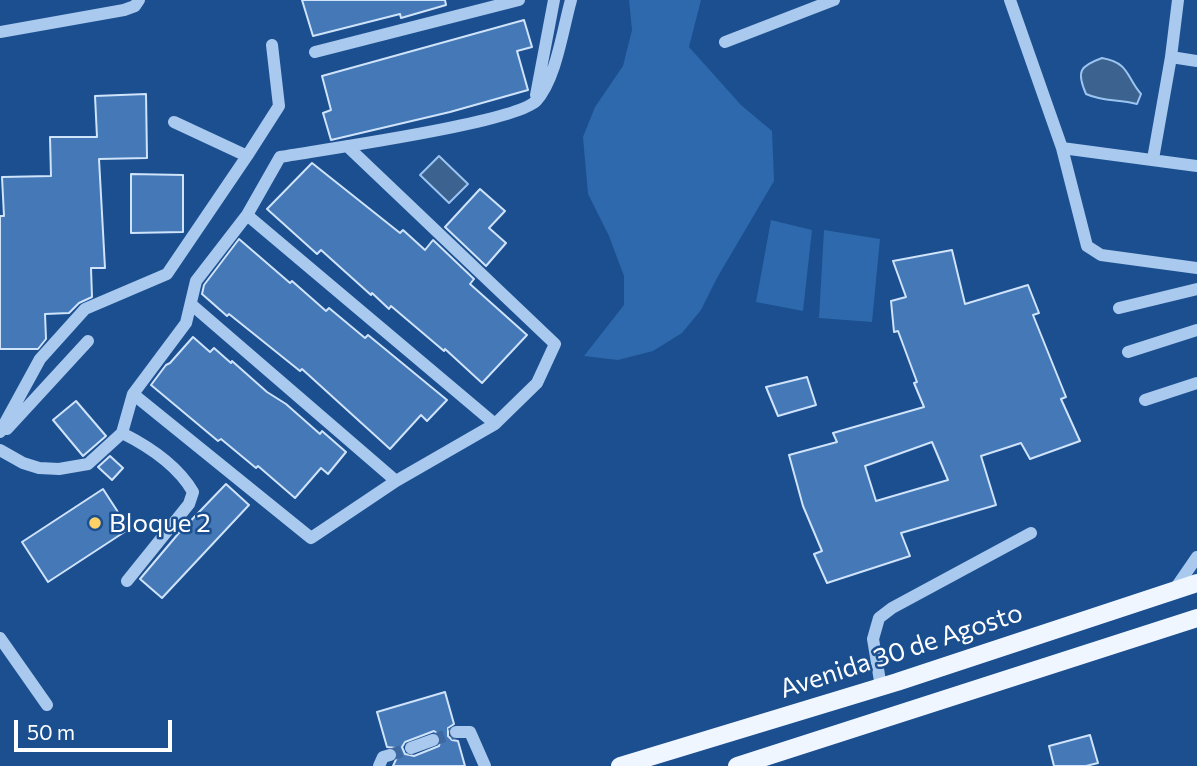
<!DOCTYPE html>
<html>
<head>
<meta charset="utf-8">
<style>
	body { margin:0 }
	#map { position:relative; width:1197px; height:766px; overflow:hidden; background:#1b4f8f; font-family:Commissioner,sans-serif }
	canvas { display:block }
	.scale { position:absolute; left:14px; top:720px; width:158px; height:32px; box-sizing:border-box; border:4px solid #fff; border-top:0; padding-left:9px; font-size:21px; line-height:24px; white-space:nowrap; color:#fff; -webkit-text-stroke:5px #1b4f8f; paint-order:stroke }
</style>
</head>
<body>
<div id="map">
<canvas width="1197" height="766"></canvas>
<div class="scale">50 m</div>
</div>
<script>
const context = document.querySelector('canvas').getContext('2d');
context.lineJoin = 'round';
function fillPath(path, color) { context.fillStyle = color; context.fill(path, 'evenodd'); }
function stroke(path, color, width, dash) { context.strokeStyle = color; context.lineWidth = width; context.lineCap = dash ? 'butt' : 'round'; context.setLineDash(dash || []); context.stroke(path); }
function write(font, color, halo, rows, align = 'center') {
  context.font = font + ' Commissioner,sans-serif'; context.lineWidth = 5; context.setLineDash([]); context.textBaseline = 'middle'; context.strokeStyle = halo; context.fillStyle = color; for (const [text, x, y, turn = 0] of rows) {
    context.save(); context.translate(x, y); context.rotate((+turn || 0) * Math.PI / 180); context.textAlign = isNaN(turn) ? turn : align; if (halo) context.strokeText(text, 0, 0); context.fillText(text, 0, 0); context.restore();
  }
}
fillPath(new Path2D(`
	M629,0H701L689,47L741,105L772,131L774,181L717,278L701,310L682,333L653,351L618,360L584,356L624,305V276L609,236L588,194L583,137L595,107L623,66L632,30Z
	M771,220L812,230L803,311L756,302Z
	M824,230L880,239L872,322L819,318Z`), '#2e69ad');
const water = new Path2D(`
	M1102,58C1130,63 1126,77 1141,94L1137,104C1117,99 1104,102 1086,94C1076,71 1080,66 1102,58Z
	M439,156L468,184L449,203L420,175Z`);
fillPath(water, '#3c6290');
stroke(water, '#9cc4f0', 2);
const building = new Path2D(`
	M302,0H445L446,5L401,18L400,14L313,36Z
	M524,20L532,47L517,51L528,90L450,112L331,140L323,113L331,110L322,76Z
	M146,94L147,158L99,159L105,268H91L92,297L79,303L69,313L45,314L46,339L38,349H0V216H4L2,177L51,176L50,137H97L95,96Z
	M312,163L400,233L403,230L425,250L433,240L474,279L470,284L527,335L482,383L445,349L444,351L391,306L389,309L372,293L371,295L321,250L317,254L267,209Z
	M131,174L183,175V232L131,233Z
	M480,189L505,211L489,228L506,243L486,266L445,227Z
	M239,239L290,283L292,281L326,311L329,308L365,338L368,335L447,400L427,421L421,415L390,449L302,369L300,371L229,314L227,316L202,294L204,285Z
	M952,250L965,304L1028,285L1039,313L1033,315L1066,397L1061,399L1080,441L1030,459L1021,443L981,456L996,505L901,533L910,556L827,583L814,554L822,551L803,506L789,455L837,442L833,433L924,407L914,383L917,382L898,331L894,332L891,301L906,297L893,261ZM932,442L948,480L876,501L865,466Z
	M193,337L210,352L214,348L231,363L232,361L267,392L286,404L320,434L322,431L346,452L328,474L321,468L295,498L258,466L256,468L221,439L218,441L151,385L166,365L170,363Z
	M807,377L816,405L778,416L766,387Z
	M76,401L106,436L83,456L53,420Z
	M110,456L123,468L112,480L98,467Z
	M226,484L249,505L162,598L140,579L178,534Z
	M103,489L129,529L48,582L22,542Z
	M445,692L454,724L448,728V736L452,740L458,741L465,766H393L399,753L396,748L387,747L377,712ZM434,731L441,736L439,746L414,756L405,754L402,747L405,742Z
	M1090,735L1098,763L1086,766H1054L1049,746Z`);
fillPath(building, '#4478b7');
stroke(building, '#cfe3fa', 2);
stroke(new Path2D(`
	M433,740L456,732
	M390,755L411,748`), '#3d69a0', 12, [12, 6]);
stroke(new Path2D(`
	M1010,0L1062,148L1087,246L1101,255L1197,268
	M0,32L124,10L135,6L139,0
	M725,42L834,0
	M315,52L519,0
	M1171,57L1197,61
	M536,95L554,0
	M174,122L247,156
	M1062,148L1197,166
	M1153,159L1171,57L1178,0
	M247,215L495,424
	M192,305L396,481
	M1119,308L1197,289
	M1128,352L1197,330
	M133,394L311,538L396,481L495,424L537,383L555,344L347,146
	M1145,400L1197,383
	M7,429L88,341
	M0,432L40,359L85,309L167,274L247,156L279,106L272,45
	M122,433C148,446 178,466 193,492L189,504L127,581
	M0,450L23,463L39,468L59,469L88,464L122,433L133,394L186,323L196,281L247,215L280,157C320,150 514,123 536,101C556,80 563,28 571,0
	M1175,589L1197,557
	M0,638L47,705
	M881,687L873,639L879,618L892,608L1031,533
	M456,732H470L485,766
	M411,748L433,740
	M379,766L383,757L390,755`), '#a9c9ee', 12);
stroke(new Path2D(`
	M620,766L897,682L1197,583
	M737,766L1197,618`), '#f0f6ff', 18);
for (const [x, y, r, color] of [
	[95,523,7,"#ffd166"]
]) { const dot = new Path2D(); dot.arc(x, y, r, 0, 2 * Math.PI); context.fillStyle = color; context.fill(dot); stroke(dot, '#1b4f8f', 2.5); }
write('26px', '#fff', '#1b4f8f', [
	["Bloque 2",109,523]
], 'left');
write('26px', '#fff', '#1b4f8f', [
	["Avenida 30 de Agosto",901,651,-18]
]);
</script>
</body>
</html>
